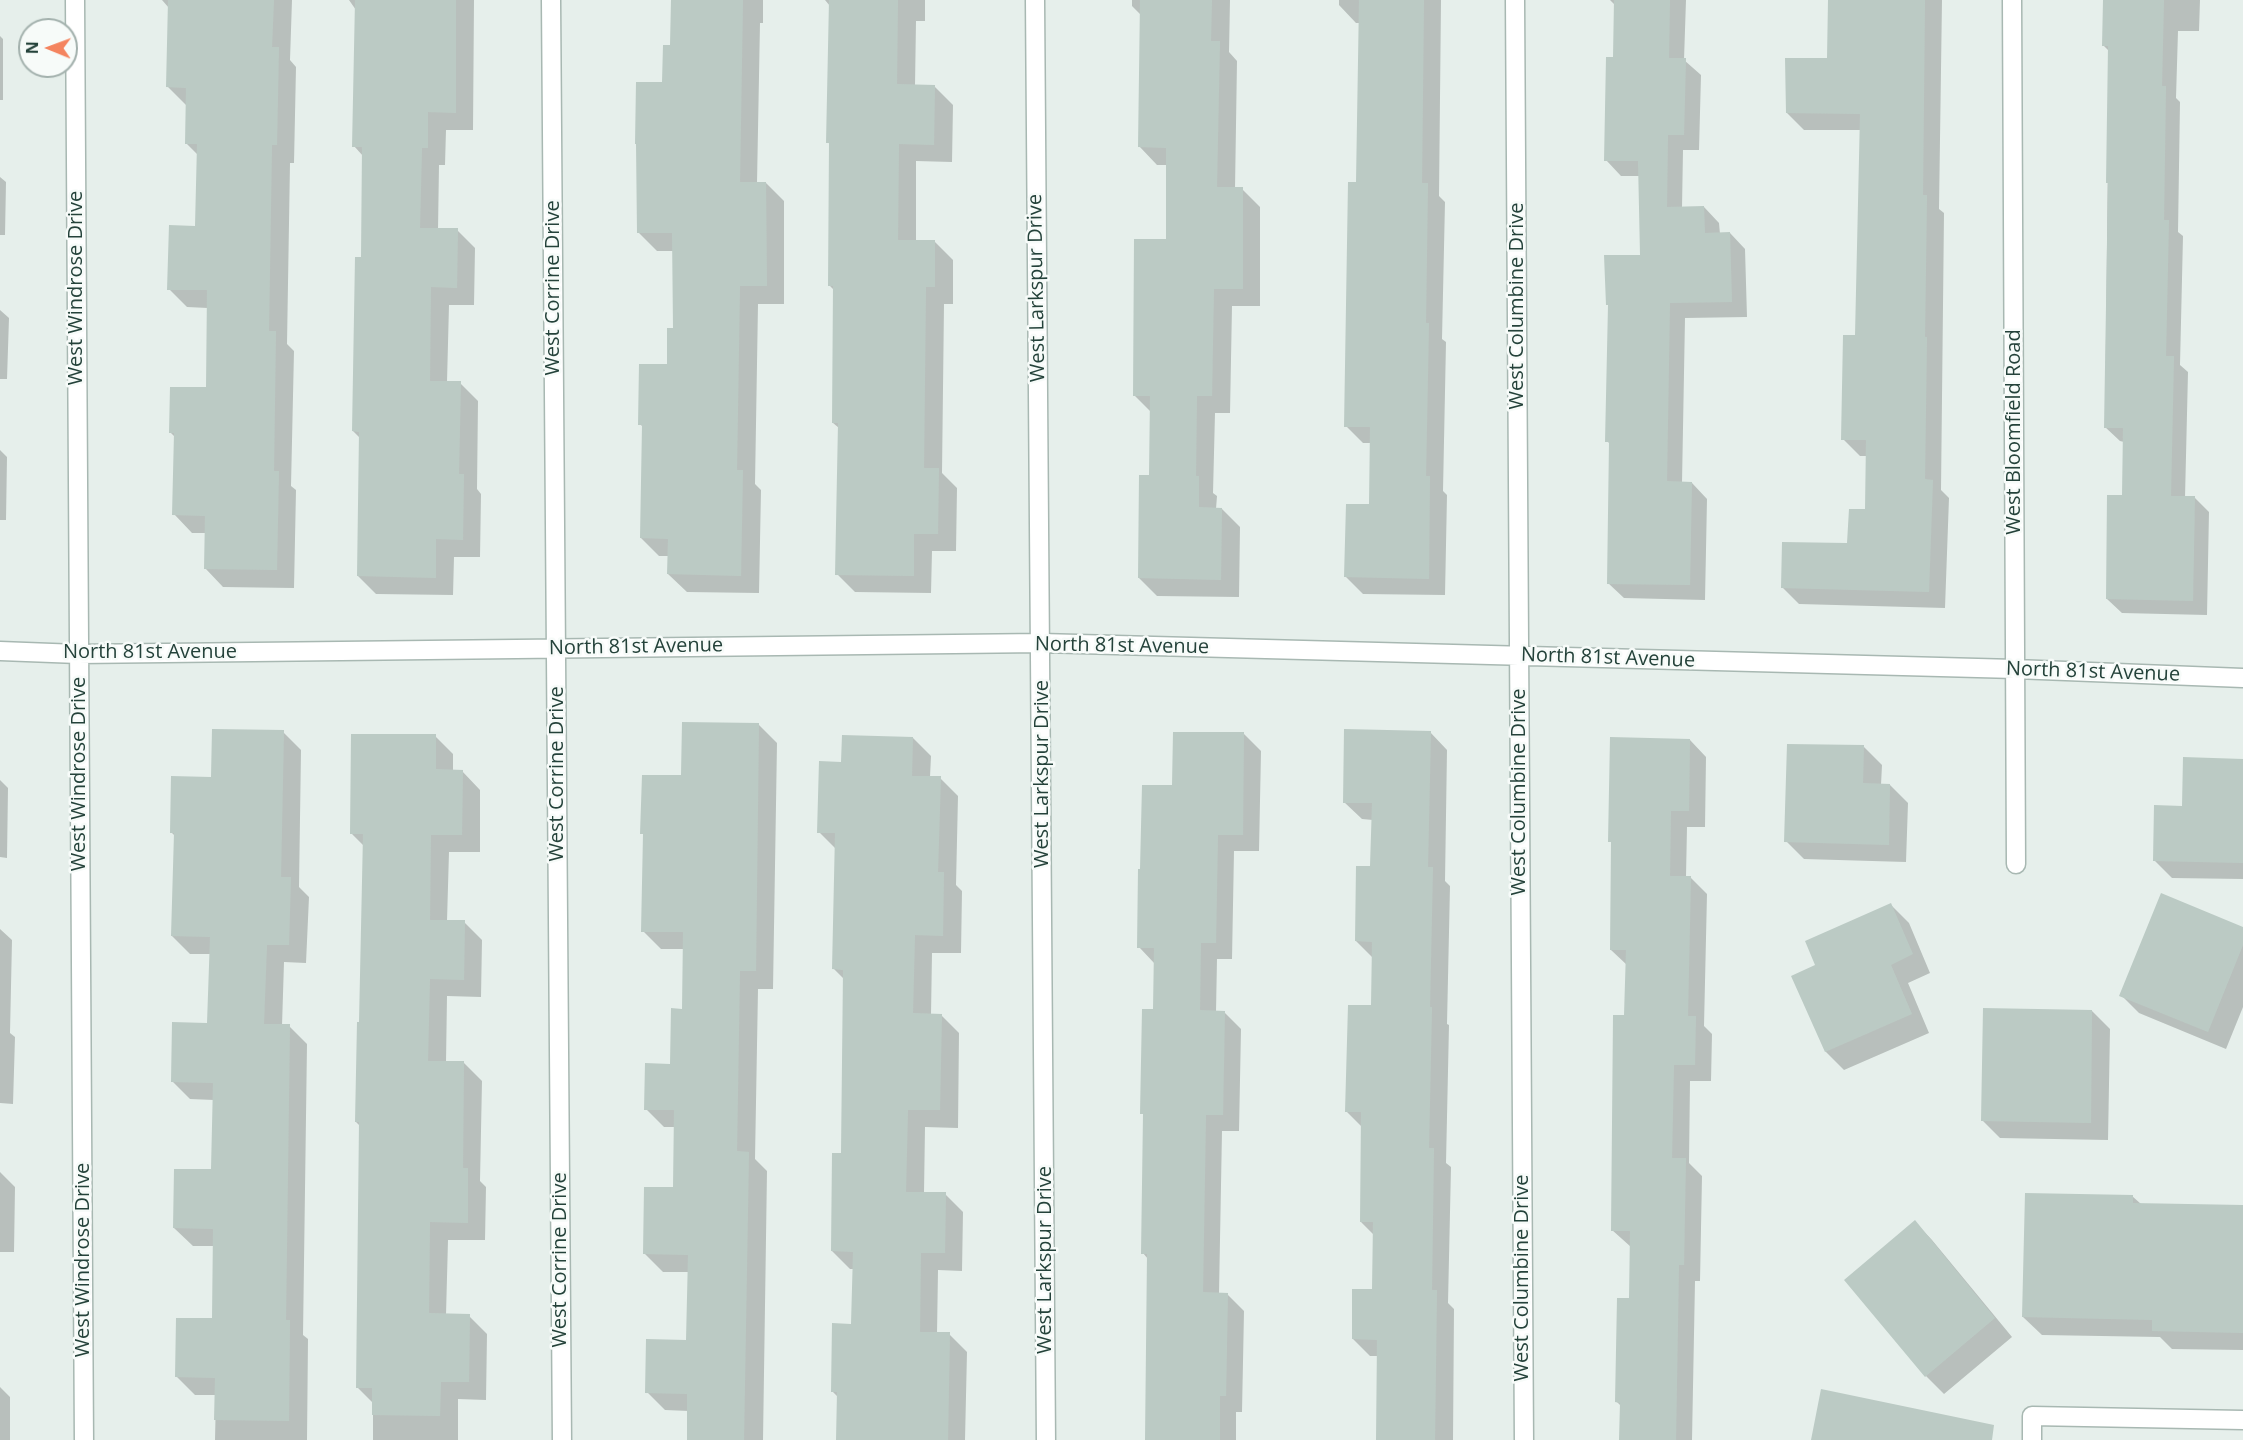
<!DOCTYPE html>
<html>
<head>
<meta charset="utf-8">
<style>
	body { margin:0 }
	#map { position:relative; width:2243px; height:1440px; overflow:hidden; background:#e6efeb; font-family:"Open Sans",sans-serif }
	canvas { display:block }
	.north { position:absolute; left:18px; top:18px; width:60px; height:60px; box-sizing:border-box; background:#f7fbf9; border:2px solid #a3b1ad; border-radius:50%; rotate:271deg; font-size:16px; font-weight:700; line-height:24px; text-align:center; color:#24423a }
	.north::after { content:''; display:block; margin:auto; width:21px; height:27px; background:#f4845f; clip-path:polygon(50% 0,100% 100%,50% 72%,0 100%) }
</style>
</head>
<body>
<div id="map">
<canvas width="2243" height="1440"></canvas>
<div class="north">N</div>
</div>
<script>
const context = document.querySelector('canvas').getContext('2d');
context.lineJoin = 'round';
function fillPath(path, color) { context.fillStyle = color; context.fill(path, 'evenodd'); }
function stroke(path, color, width, dash) { context.strokeStyle = color; context.lineWidth = width; context.lineCap = dash ? 'butt' : 'round'; context.setLineDash(dash || []); context.stroke(path); }
function write(font, color, halo, rows, align = 'center') {
  context.font = font + ' "Open Sans",sans-serif'; context.lineWidth = 5; context.setLineDash([]); context.textBaseline = 'middle'; context.strokeStyle = halo; context.fillStyle = color; for (const [text, x, y, turn = 0] of rows) {
    context.save(); context.translate(x, y); context.rotate((+turn || 0) * Math.PI / 180); context.textAlign = isNaN(turn) ? turn : align; if (halo) context.strokeText(text, 0, 0); context.fillText(text, 0, 0); context.restore();
  }
}
fillPath(new Path2D(`
	M162,0H292L290,60L296,67L294,163H290L287,344L294,351L291,486L296,490L294,588L223,587L205,568L206,533H192L174,514L175,437L170,432L207,389L208,308L187,307L169,289L197,227L198,155L186,143L187,106L168,87L169,8Z
	M349,0H474L473,130H446L445,165H439L438,230H457L475,248L474,305H449L447,382L460,383L478,401L477,489L481,494L480,557H454L453,595L376,594L358,576L360,438L353,431L362,258L363,156L354,146L356,10Z
	M672,0H763V23H760L757,183H766L784,201V304H758L755,484L761,490L759,593L687,592L668,574L669,556H659L641,538L643,427L640,424L668,366L674,330V251H657L639,233L672,46Z
	M825,0H925V21H916L915,86L935,87L953,105L952,162L916,161V242H935L953,260V304H944L942,473L957,488L956,551H932L931,593L855,592L837,574L839,428L833,423L835,291L830,286V145L828,142L830,6Z
	M1132,0H1230L1229,52L1237,61L1235,189H1242L1260,207V306H1232L1230,413H1215L1213,493L1217,496L1216,509H1222L1240,527L1239,597L1157,596L1139,578L1150,477L1151,412L1135,396L1168,241V165H1157L1139,146L1142,16L1132,6Z
	M1339,0H1441L1439,196L1445,202L1442,339L1446,342L1443,491L1447,495L1445,595L1363,594L1346,577L1370,506L1371,443H1363L1346,426L1357,184L1360,23H1356L1339,5Z
	M1610,0H1686L1684,60L1701,75L1699,150H1683L1682,208L1704,207L1719,223L1720,234L1730,233L1745,249L1747,317L1685,318L1682,483H1692L1707,499L1705,600L1624,598L1608,583L1611,445L1607,441L1609,306L1607,304L1642,256L1640,176H1621L1606,160L1614,58L1615,5Z
	M1830,0H1942L1939,209L1944,213L1941,490L1949,498L1945,608L1799,604L1782,587L1849,544L1867,511L1868,456H1860L1843,439L1856,337L1861,130H1804L1787,113L1829,60Z
	M2104,0H2200L2199,31H2178L2176,98L2180,102L2178,232L2183,236L2180,365L2188,372L2185,498H2195L2209,512L2207,615L2122,613L2107,599L2124,497V442L2120,441L2105,427L2109,51L2103,45Z
	M0,36L3,39V100H0Z
	M0,177L6,182L5,235H0Z
	M0,310L9,318L7,379H0Z
	M0,450L7,457L6,520H0Z
	M759,725L777,743L773,989H758L755,1159L767,1171L763,1440H689V1411L665,1410L647,1392L688,1342L689,1272H663L645,1254L674,1189L675,1127H664L646,1109L672,1065L683,1010L685,949H661L643,931L645,836L642,833L683,776Z
	M283,732L301,750L299,887L309,897L306,963L284,962L282,1026H289L307,1044L303,1335L308,1339L307,1440H215L216,1395H195L177,1377L213,1320L215,1246H193L174,1228L213,1171L214,1100L190,1099L172,1081L208,1025L211,954H190L172,936L175,836L171,832L212,778Z
	M1430,732L1447,750L1445,881L1450,886L1447,1024L1449,1025L1446,1163L1451,1167L1448,1303L1454,1309L1453,1440H1377L1378,1356H1370L1353,1339L1373,1291L1374,1235L1361,1222L1363,1128L1346,1111L1372,1007L1373,958L1356,941L1372,867L1373,820L1362,819L1344,802Z
	M1244,734L1261,751L1259,851H1234L1232,959H1217L1216,1012H1224L1241,1029L1239,1131H1222L1219,1294H1227L1244,1311L1242,1412H1236V1440H1146L1148,1259L1143,1253L1145,1116L1142,1113L1154,1011L1155,964L1139,947L1174,787Z
	M435,736L453,754V771H462L480,790V852H449L447,921L464,922L482,940L481,997L447,996L446,1063H464L482,1081L480,1181L486,1187L485,1240H448L446,1315L469,1316L487,1334L486,1400L458,1399V1440H373V1403L357,1387L360,1126L356,1122L361,1024L364,846L352,834Z
	M913,738L931,756L930,777L940,778L958,796L956,885L962,891L961,953H932L931,1015H941L959,1033L958,1128L925,1127L924,1193L945,1194L963,1212L962,1271L938,1270L937,1334H949L967,1352L965,1440H837L838,1397L832,1391L853,1325L854,1269H850L832,1251L842,1155L844,979L834,969L836,849L819,832L843,764Z
	M1690,740L1706,757L1705,827H1687L1686,877H1690L1707,894L1704,1026L1712,1034L1711,1081H1690L1689,1163L1702,1176L1700,1281H1695L1692,1440H1694H1620L1621,1406L1617,1402L1630,1300L1631,1247L1612,1230L1626,1016L1627,965L1611,950L1613,844L1610,841Z
	M1864,747L1882,765L1881,785H1890L1908,803L1906,862L1804,859L1786,841Z
	M2243,760V879L2172,878L2154,860L2184,807Z
	M0,780L8,788L7,858L0,857Z
	M1891,905L1909,923L1930,973L1908,983L1929,1033L1844,1070L1826,1052L1793,976L1817,966Z
	M0,929L12,940L10,1033L15,1037L13,1104L0,1103Z
	M2243,929V1007L2226,1049L2139,1013L2121,995Z
	M2092,1011L2110,1029L2108,1140L2000,1138L1982,1120Z
	M0,1172L15,1187L14,1252H0Z
	M2132,1196L2141,1204L2243,1207V1350L2172,1349L2160,1337L2042,1335L2023,1317Z
	M1915,1222L1932,1240L2012,1337L1944,1394L1926,1376Z
	M0,1387L10,1397V1440H0Z`), '#0003');
fillPath(new Path2D(`
	M168,0H274L272,47H279L277,145H272L269,331H276L274,471H279L277,570L204,569L205,516L172,515L174,433H169L170,387H206L207,290H167L169,225L195,226L197,144H185L186,88L166,87Z
	M355,0H456V113L428,112V148H422L420,228H458L457,288L431,287L430,381H461L459,474H464L463,540L436,539V578L357,576L359,432L352,431L355,257H361L362,147H352Z
	M671,0H743L740,182H766L767,286H740L737,470H743L741,576L667,574L668,539L640,538L642,425H638L639,364H667V328H673L672,233H637L636,144H635L636,82H662L663,45H670Z
	M829,0H898L897,84L935,85L934,145L899,144L898,240H935V287H926L924,468H939L938,534H914V576L835,575L838,423H832L833,286H828L829,143H826Z
	M1140,0H1212L1211,41H1220L1217,187H1243V289H1214L1212,396H1197L1196,476H1199V507L1222,508L1221,580L1138,578L1139,475H1149L1150,396H1133L1134,239H1166V148L1138,147Z
	M1359,0H1424L1422,183H1428L1426,323H1429L1426,476H1430L1429,579L1344,577L1346,504H1369L1370,427H1344L1348,182H1356Z
	M1614,0H1670L1669,58H1686L1684,135H1668L1667,207L1704,206L1705,233L1730,232L1732,302L1670,303L1667,481L1692,482L1690,585L1607,584L1609,442H1605L1608,305H1606L1604,255H1640L1638,161H1604L1606,57H1613Z
	M1828,0H1925L1923,195H1927L1925,337H1927L1925,479L1933,480L1929,592L1781,588L1782,542L1847,543L1849,509H1865L1866,440H1841L1843,335H1855L1860,114L1786,113L1785,58H1827Z
	M2103,0H2164L2162,86H2166L2164,220H2169L2166,356H2174L2171,496H2195L2193,601L2106,599L2107,495H2122L2123,428H2104L2108,183H2106L2108,46H2102Z
	M682,722L759,723L756,971H740L737,1151L749,1152L744,1440H687V1394L645,1393L646,1339L686,1340L688,1255L643,1254L644,1187H673L674,1110H644L645,1063L670,1064L671,1008L682,1009L683,932H641L643,834H640L642,775H681Z
	M212,729L284,730L281,877H291L289,945H267L264,1024H290L286,1320H290L289,1421L214,1420L215,1378L175,1377L176,1318H212L213,1229L173,1228L174,1169H211L213,1083L171,1082L172,1022L207,1023L210,937L171,936L174,833H170L171,776L211,777Z
	M1344,729L1431,731L1428,867H1433L1430,1007H1432L1429,1148H1434L1432,1290H1437L1435,1440H1376L1377,1340L1352,1339V1289H1372L1373,1222H1360L1361,1112H1345L1348,1005H1371L1372,942L1355,941L1356,866H1370L1372,803H1343Z
	M1173,732H1244L1243,835H1218L1216,943H1201L1200,1010L1225,1011L1223,1115H1206L1203,1292L1228,1293L1226,1396H1220V1440H1145L1147,1254H1141L1143,1114H1140L1142,1009H1153L1154,948H1137L1138,869H1140L1142,785H1172Z
	M351,734H436V769L463,770L462,835H431L430,920H465L464,980L430,979L428,1061H464L463,1168H468V1223L430,1222L429,1313L470,1314L469,1382H441L440,1416L372,1415V1388H356L359,1122H355L357,1022H359L363,834H350Z
	M842,735L913,737L912,776H941L938,872H944L943,936L915,935L913,1013L942,1014L940,1110H908L906,1192H946L945,1253H921L920,1332H950L948,1440H836L837,1392H831L832,1323L851,1324L853,1252L831,1251L832,1153H841L843,970L832,969L835,833H817L819,761L841,762Z
	M1610,737L1690,739L1689,811H1671L1670,876H1691L1688,1016H1696L1695,1065H1674L1672,1158H1686L1684,1265H1679L1676,1440H1619L1620,1403L1615,1402L1617,1298H1629L1630,1231H1611L1613,1015H1624L1626,950H1610L1611,842H1608Z
	M1787,744L1864,745L1863,783L1890,784L1889,845L1784,842Z
	M2183,757L2243,759V863L2153,861L2154,805L2182,806Z
	M2161,893L2243,927V945L2208,1032L2119,996Z
	M1891,903L1913,954L1891,965L1912,1014L1825,1052L1791,976L1815,965L1805,941Z
	M1983,1008L2092,1010L2091,1123L1981,1121Z
	M2025,1193L2133,1195V1203L2243,1205V1333L2152,1331V1320L2022,1317Z
	M1915,1220L1995,1318L1925,1377L1844,1280Z
	M1821,1389L1994,1425L1992,1440H1811Z`), '#bbcac4');
const street = new Path2D(`
	M75,0L84,1440
	M551,0L562,1440
	M1035,0L1046,1440
	M1515,0L1524,1440
	M2012,0L2016,864
	M0,651L78,654L1041,643L2015,669L2243,678
	M2032,1440V1416L2243,1420`);
stroke(street, '#a8b8b2', 21);
stroke(street, '#fff', 18);
write('20px', '#24423a', '#f7fbf9', [
	["West Windrose Drive",76,288,-90],
	["West Corrine Drive",553,288,-90],
	["West Larkspur Drive",1037,288,-91],
	["West Columbine Drive",1517,306,-90],
	["West Bloomfield Road",2014,432,-90],
	["North 81st Avenue",1122,646,1],
	["North 81st Avenue",636,647,-1],
	["North 81st Avenue",150,652],
	["North 81st Avenue",1608,658,2],
	["North 81st Avenue",2093,672,2],
	["West Windrose Drive",79,774,-90],
	["West Corrine Drive",557,774,-90],
	["West Larkspur Drive",1042,774,-90],
	["West Columbine Drive",1519,792,-90],
	["West Windrose Drive",83,1260,-90],
	["West Corrine Drive",560,1260,-90],
	["West Larkspur Drive",1045,1260,-90],
	["West Columbine Drive",1522,1278,-90]
]);
</script>
</body>
</html>
